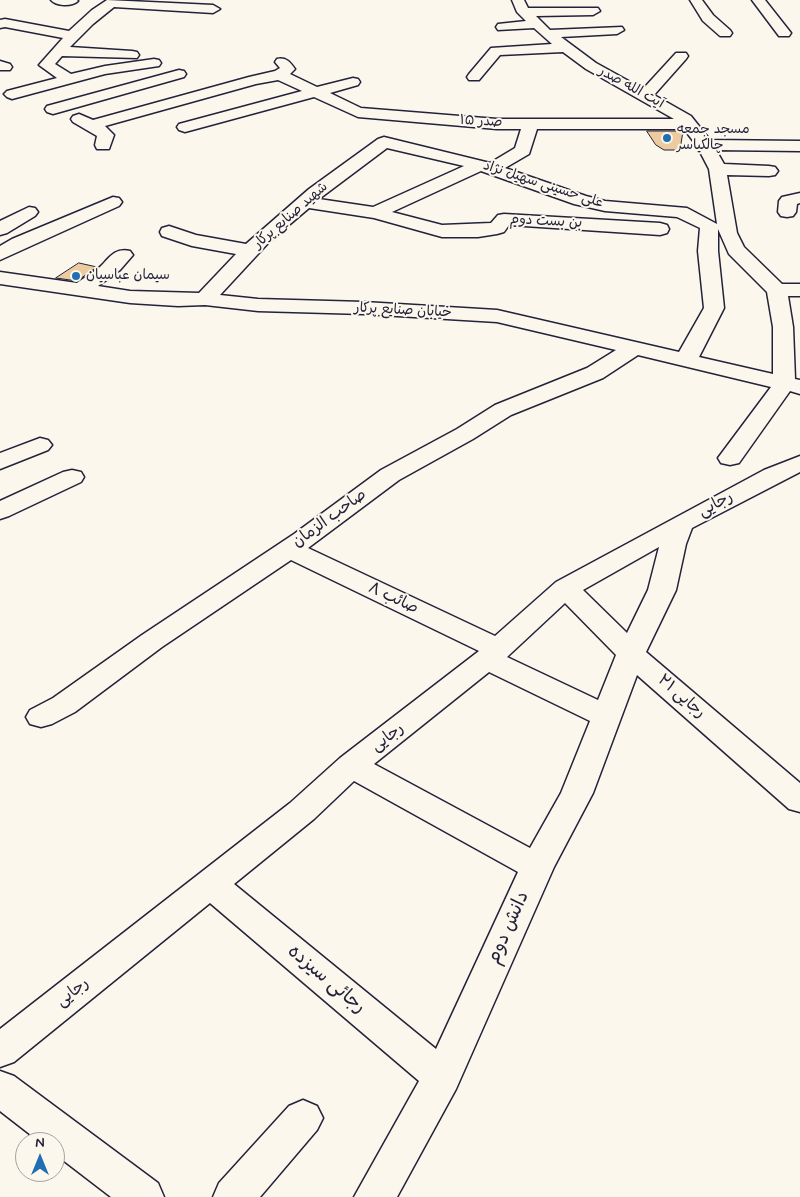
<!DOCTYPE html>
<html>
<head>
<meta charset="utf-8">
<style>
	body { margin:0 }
	#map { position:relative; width:800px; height:1197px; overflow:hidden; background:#fbf7ec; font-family:Mynerve,sans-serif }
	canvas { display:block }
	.north { position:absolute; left:15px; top:1132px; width:50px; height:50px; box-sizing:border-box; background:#fbf7ec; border:1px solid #a4a2a5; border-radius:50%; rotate:0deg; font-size:14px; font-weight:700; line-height:20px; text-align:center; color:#22223b }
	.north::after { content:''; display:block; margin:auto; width:18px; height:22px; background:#1f6fb2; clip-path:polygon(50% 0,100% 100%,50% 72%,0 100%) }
</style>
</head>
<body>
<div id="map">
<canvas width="800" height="1197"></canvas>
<div class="north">N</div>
</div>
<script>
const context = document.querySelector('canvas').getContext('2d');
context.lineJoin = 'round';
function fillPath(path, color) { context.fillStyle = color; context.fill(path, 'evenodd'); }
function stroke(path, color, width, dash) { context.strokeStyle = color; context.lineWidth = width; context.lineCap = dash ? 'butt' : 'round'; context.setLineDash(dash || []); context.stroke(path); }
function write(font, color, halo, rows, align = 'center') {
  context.font = font + ' Mynerve,"Playpen Sans Arabic",sans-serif'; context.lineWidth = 4; context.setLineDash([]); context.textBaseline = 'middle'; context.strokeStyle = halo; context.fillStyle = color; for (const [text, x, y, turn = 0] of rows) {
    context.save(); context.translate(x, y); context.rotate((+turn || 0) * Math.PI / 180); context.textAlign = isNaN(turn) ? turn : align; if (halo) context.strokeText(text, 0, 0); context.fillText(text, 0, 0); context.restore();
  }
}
const building = new Path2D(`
	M647,131H683L680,150H664L656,145Z
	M79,263L97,267L77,281L56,278Z`);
fillPath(building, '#edcb9f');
stroke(building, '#22223b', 1);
const minor = new Path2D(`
	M51,0H77L78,1C72,7 56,6 51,0Z
	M107,0L213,5L220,9L213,13L114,7L93,24L70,47L132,51L137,52L139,55L137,58L62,56L55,64L71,74L105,66L154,59L159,60L161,63L159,66L105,74L12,99L7,97L4,94L7,91L57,78L39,65L63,38L5,27L0,28V20L5,19L69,31L92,10Z
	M512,0H524L528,8H598L600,11L593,15L536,16L550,30L622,27L624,30L617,34L561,37L596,63L643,89L676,53H686L688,56L686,59L654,95L691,116L710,140L800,141V151L716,150L724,164L769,166L775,167L778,171L775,175L769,176L727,175L737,233L744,247L782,284H800V296H788L793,327L795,379L800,380V394L790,391L739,463L730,465L721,463L718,458L771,387L638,355L603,378L511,415L473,439L399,480L308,548L495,636L556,582L764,470L800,456V472L692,528L686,544L676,590L646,652L800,783V812L789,809L637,675L593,793L554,867L456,1089L397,1197H354L419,1081L210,903L14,1062L0,1067V1029L290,803L340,758L479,651L291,560L162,647L75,712L52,724L41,727L30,724L26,717L30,710L53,698L142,635L294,534L381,470L457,429L495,405L587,368L616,350L497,322L364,314L258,311L205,305L178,306L130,303L0,284V272L77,283C85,277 97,271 103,264C111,255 117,248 130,251L133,255L120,270L98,286L130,291L199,293L236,254L192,246L162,236L160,232L162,228L169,226L196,235L246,244L309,189L378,139L384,137L490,163L515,148L521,129H497L358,117L314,97L185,132L179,130L177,127L179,124L302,91L278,80L256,84L105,126L114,135L109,149H97L95,145L97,136L73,122L71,119L73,116L79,114L93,120L249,77L275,71L280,68L275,62L277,59C286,57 290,62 295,69L290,74L317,87L353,78L358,79L360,82L358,85L330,93L361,108L497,119H674L586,69L563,52L500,55L479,80H469L467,77L469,74L491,48L552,44L534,28L498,30L496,27L498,24L526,21L517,12ZM537,129H684L697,146L709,169L717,224L687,208L605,201L586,196L505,168L529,154ZM387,148L464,166L373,207L319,199ZM481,171L574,204L605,211L677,217L700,228L698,251L704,308L679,352L497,310L364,302L258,299L220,295L270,241L309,208L374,218L442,237H478L497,234L504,232L509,225L660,235L667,233L669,229L667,225L660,223L504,214L498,215L491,223L442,225L392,212ZM718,229L729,254L767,292L773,327V374L699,357L724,308L718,251ZM659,547L648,590L627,633L583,590ZM565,603L616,655L598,700L507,657ZM489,672L590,721L561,793L530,848L374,764ZM354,781L518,872L436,1049L234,884L314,819Z
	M690,0H702L713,15L730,30L732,33L730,36H720L703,21Z
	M752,0H765L791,33L789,36H779Z
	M0,61L10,64L12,67L10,70H0Z
	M179,70L184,71L186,74L184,77L53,114L47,112L45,109L47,106Z
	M800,193V203L797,204L796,212L793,216L787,217L781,216L778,212L779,201L782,197Z
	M113,197L119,198L122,202L119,206L0,260V246L12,239Z
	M29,207L35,208L38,212L35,216L7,233L0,235V221Z
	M40,438L48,440L52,445L48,450L0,469V453Z
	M72,470L81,472L84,477L81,482L9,516L0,519V501L63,472Z
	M0,1071L14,1076L158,1183L164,1197H111L55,1154V1142H40L0,1111Z
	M303,1100L317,1106L323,1118L317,1130L260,1197H213L219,1183L289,1106Z`);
stroke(minor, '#22223b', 3);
fillPath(minor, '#fbf7ec');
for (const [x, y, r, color] of [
	[667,138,5,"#1f6fb2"],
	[76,276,5,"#1f6fb2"]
]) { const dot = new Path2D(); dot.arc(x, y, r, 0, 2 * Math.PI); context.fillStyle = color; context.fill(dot); stroke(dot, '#fbf7ec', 2); }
write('14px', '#22223b', '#fbf7ec', [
	["آیت الله صدر",631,88,29],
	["صدر ۱۵",481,122,3],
	["علی حسینی سهیل نژاد",543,185,18],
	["شهید صنایع پرکار",291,216,-41],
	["بن بست دوم",546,222,3],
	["خیابان صنایع پرکار",403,311,3]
]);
write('14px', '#22223b', '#fbf7ec', [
	["مسجد جمعه",677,130],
	["چالکیاسر",677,146],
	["سیمان عباسیان",86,276]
], 'left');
write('16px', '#22223b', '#fbf7ec', [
	["رجایی",716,505,-28],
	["صاحب الزمان",330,519,-36],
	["صائب ۸",393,599,25],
	["رجایی ۲۱",681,697,41],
	["رجایی",388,738,-37],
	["رجایی",73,993,-38]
]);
write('19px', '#22223b', '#fbf7ec', [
	["دانش دوم",509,928,-66],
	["رجائی سیزده",326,980,40]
]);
</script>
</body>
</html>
